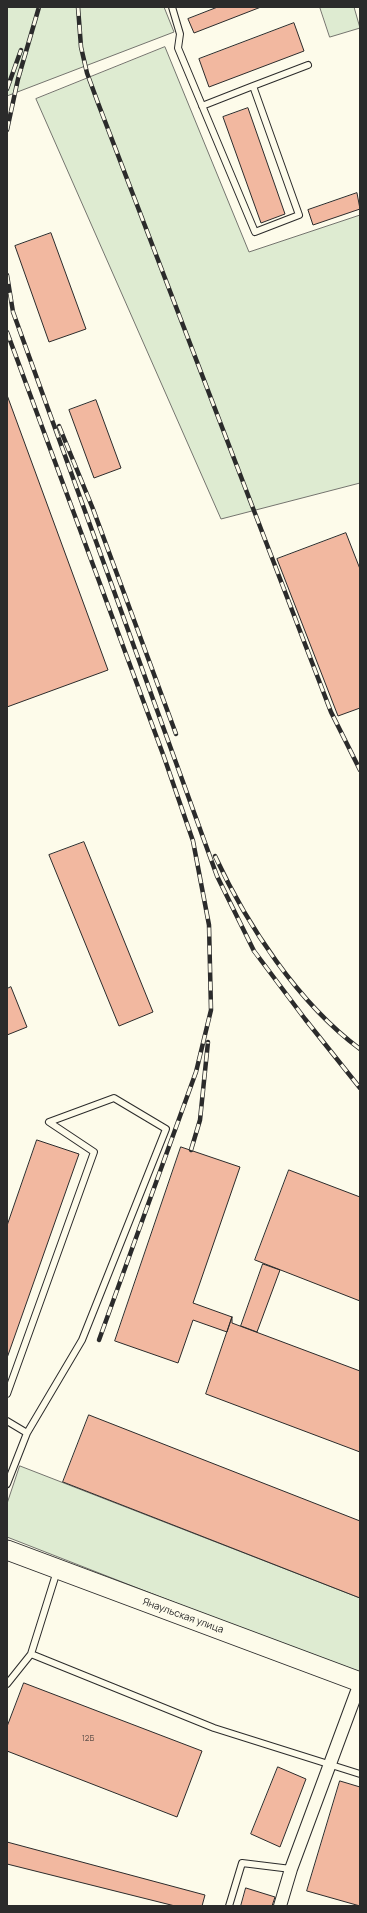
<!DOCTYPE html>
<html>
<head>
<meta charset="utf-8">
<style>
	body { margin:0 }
	#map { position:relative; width:367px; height:1913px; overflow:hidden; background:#fdfbea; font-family:Manrope,sans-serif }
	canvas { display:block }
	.frame { position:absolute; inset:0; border:8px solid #2b2b2b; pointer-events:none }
</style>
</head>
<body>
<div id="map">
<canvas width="367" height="1913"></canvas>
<div class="frame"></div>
</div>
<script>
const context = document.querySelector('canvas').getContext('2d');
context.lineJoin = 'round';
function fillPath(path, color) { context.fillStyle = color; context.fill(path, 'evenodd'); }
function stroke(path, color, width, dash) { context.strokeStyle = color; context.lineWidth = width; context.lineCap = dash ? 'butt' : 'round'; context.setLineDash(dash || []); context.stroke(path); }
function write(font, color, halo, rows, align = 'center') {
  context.font = font + ' Manrope,sans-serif'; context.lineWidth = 3; context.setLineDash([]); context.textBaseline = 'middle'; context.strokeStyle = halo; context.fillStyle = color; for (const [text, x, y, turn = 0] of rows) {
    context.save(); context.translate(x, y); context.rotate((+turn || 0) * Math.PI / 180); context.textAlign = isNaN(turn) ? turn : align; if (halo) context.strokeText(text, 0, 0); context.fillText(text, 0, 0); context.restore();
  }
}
const green = new Path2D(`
	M7,7H164L174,32L7,96Z
	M320,7H354L360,28L330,37Z
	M165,47L249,252L360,215V483L221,519L36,99Z
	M20,1466L360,1598V1675L7,1537V1504Z`);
fillPath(green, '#deebd1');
stroke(green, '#74746e', 1);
const building = new Path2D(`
	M218,7H261L194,33L188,19Z
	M294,23L304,51L209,87L199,59Z
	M248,108L285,214L261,223L223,117Z
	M357,193L360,209L313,225L308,210Z
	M51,233L86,329L49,342L15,246Z
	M7,395L108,670L7,707Z
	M96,400L121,468L94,478L69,410Z
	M346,533L360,569V708L338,716L277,559Z
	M84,842L153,1012L119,1026L49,855Z
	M11,987L27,1027L7,1035V989Z
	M37,1140L79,1154L7,1358V1226Z
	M181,1147L240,1167L193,1303L232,1317L227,1332L193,1320L178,1363L115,1341Z
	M289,1170L360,1197V1301L255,1260Z
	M263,1264L280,1270L257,1332L241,1326Z
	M232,1317V1323L360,1371V1452L206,1394Z
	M89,1415L360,1521V1598L63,1482Z
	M24,1683L202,1751L177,1817L7,1751V1727Z
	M278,1767L306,1779L280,1847L251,1834Z
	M340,1781L360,1787V1906L307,1891Z
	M7,1842L205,1895L202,1906H175L7,1864Z
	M246,1888L275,1897L272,1906H241Z`);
fillPath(building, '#f2b8a0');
stroke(building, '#2b2b2b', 1);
const lane = new Path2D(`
	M172,7L180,34L178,48L255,232L299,215L253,86L308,65
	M202,106L253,86
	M7,1394L94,1152L49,1122L114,1098L166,1129L82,1340L27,1433L7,1484
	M7,1421L27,1433
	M31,1654L214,1728L360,1774
	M7,1684L31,1654L57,1571
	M229,1906L242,1863L291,1869`);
const street = new Path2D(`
	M280,1906L291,1869L360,1683`);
const primary = new Path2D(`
	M7,1550L360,1682`);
stroke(lane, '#2b2b2b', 8);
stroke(street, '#2b2b2b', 14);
stroke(primary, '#2b2b2b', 21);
stroke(lane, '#fdfbea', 6);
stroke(street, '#fdfbea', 12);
stroke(primary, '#fdfbea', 19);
const rail = new Path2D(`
	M78,7L81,47L87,73L98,103L331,712L360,770
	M7,89L21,50
	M7,130L18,79L39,7
	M7,275L13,312L217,876L254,951L305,1019L360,1088
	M7,332L164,757L193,841L209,925L211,1010L196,1072L99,1340
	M59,426L93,509L176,734
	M215,856C247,925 298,1003 360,1049
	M191,1150L200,1120L208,1042`);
stroke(rail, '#2b2b2b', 4.5);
stroke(rail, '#fdfbea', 3, [9]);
write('8px', '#5d4e48', null, [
	["12Б",88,1739]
]);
write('10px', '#2b2b2b', '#fdfbea', [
	["Янаульская улица",183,1616,20]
]);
</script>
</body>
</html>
